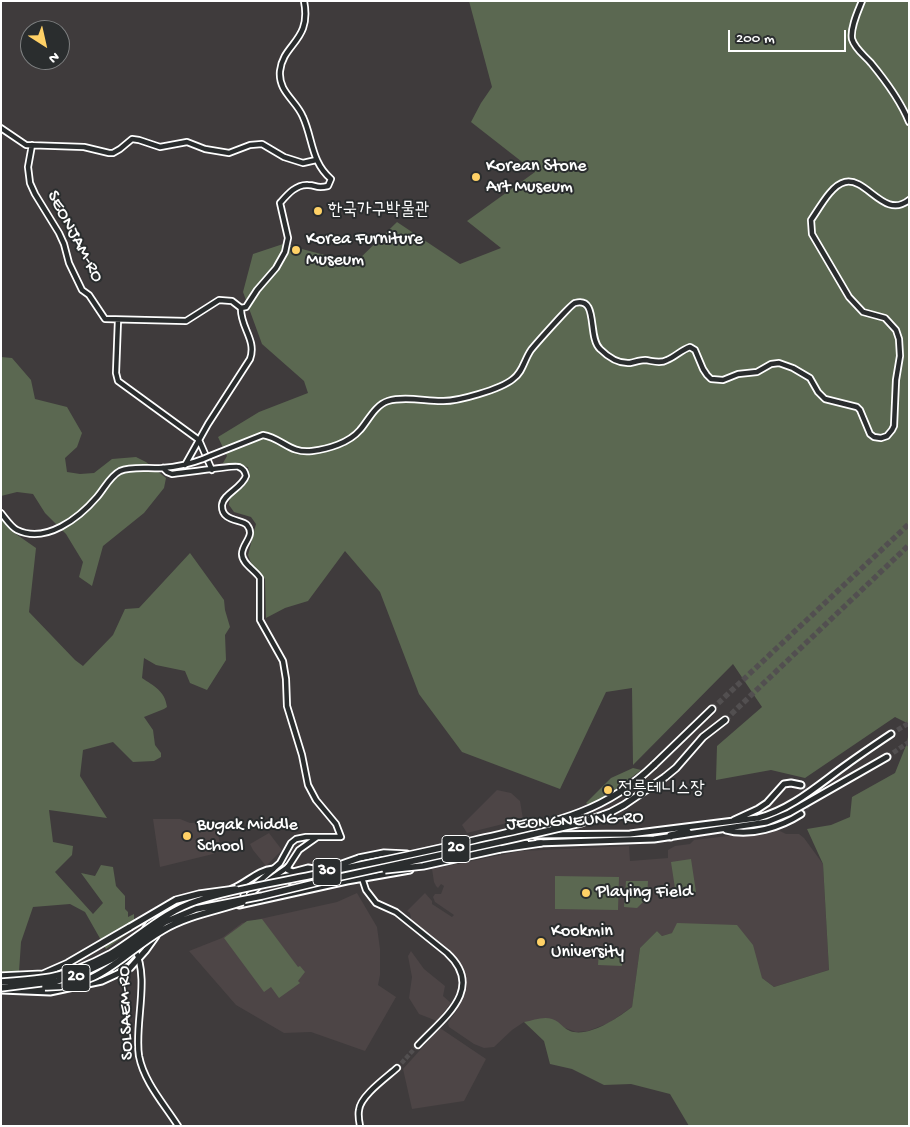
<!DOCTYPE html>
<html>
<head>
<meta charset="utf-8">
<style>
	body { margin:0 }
	#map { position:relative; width:910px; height:1127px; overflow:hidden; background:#3f3b3c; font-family:"Gochi Hand",sans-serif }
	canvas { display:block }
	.frame { position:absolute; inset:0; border:2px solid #fff; pointer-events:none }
	.north { position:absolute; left:20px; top:20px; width:50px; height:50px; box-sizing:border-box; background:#2a2d2e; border:1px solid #7f8182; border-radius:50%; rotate:145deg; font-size:14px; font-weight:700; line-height:20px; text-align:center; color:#fff }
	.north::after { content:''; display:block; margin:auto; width:18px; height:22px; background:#ffd166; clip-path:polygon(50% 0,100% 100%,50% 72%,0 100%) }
	.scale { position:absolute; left:728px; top:30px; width:118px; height:22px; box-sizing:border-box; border:2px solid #fff; border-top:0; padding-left:6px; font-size:15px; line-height:18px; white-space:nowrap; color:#fff; -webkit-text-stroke:4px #2a2d2e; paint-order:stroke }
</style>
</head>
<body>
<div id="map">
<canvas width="910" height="1127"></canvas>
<div class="frame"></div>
<div class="north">N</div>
<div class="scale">200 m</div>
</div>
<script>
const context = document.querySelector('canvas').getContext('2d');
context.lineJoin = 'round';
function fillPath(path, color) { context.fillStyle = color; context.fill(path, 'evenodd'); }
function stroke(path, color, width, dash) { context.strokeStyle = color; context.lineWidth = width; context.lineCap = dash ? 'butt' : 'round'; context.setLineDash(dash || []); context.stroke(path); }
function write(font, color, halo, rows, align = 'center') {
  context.font = font + ' "Gochi Hand","Poor Story",sans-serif'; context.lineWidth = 4; context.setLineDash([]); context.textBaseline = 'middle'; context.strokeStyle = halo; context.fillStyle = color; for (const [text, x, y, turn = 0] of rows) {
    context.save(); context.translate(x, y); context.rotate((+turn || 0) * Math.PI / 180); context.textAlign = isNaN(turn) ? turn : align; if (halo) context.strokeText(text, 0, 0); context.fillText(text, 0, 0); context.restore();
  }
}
fillPath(new Path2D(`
	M497,790L511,793L520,801L523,819L467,833L462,825Z
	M153,819H180L190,823L207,822L214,825L217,829L220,844L218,850L213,854L160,867Z
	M778,830L786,834H799L804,838L823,864L829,970L774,987L762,978L672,933L662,936L657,931L640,948L632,1007L609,1023L588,1031L576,1032L565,1028L524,1022L512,1030L494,1047L484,1048L474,1044L449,1027L448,1023L457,1010L465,993V976L461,966L458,959L447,950L412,923L410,913L407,911L425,893L432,901V904L452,917L454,915L435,902L433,897L435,894H441L444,886L441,884L438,888L436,886L434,882L432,869L521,851L629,846L630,861L668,858V850L675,846L690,844L694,840Z
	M269,833L282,850L266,866L253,850L250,844Z
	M357,893L377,927L380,949V975L378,985L396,997L365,1051L311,1032L284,1033L236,1005L189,951L222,938L242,923L337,902Z
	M411,951L424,969L445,986L443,996L451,1003L437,1021L419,1014L409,998L412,977L408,956Z
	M440,1028L486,1059L464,1101L412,1109L403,1069Z`), '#4d4546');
fillPath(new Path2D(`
	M469,1H909V724L895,717L805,778L771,770L716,780L717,746L762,707L733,664L633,765L632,688L606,692L560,789L462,752L419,694L380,592L345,551L308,601L285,608L266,618L265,579L252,565L248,555L256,524L251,517L234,512L229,505L230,497L243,487L250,478L248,467L223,463L227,456L218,437L259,412L308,393L304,381L262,344L243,292L253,254L283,244L355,263L397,222L460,264L501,248L467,221L535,172L471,122L481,103L492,87Z
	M1,357L12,358L31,380L35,399L67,407L82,433L77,447L65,458L67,472L80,474L94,473L112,459L136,457L146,462L166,478L164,488L144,513L103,546L92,586L79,577L83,562L66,534L45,513L33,494L17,492L1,496Z
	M1,519L13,532L36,548L29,612L75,660L83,666L113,635L125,609L139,608L190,553L224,600L225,610L230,627L225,635L226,660L207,690L190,683L185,671L156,665L144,658L142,678C154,686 165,691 167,707L164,709L144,717L153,730L155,745L161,753V757L154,761L133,762L113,742L83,750L80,776L107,818L49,810L53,842L73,846L72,855L55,872L93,914L103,903L81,873L95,876L101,865L113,867L116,886L125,896V909L128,912V917L134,914V929L106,949L85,912L70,904L33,907L21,942L19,972H1Z
	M909,731V1126H689L670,1094L631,1084L604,1085L572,1069L550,1064L544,1041L524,1022C535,1020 548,1014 558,1022C562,1025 565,1029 570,1031C588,1038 618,1018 632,1007L640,948L657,931L662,936L672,933L677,923L737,925L753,945L762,978L774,987L829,970L823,864L807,829L831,825L850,817L852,797L895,773L907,743Z
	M633,768L641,770L606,797L589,805L586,803L611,778Z
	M691,859L696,892L676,895L671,862Z
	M555,876L619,877L618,910L555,909Z
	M626,881H648L647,898L637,908L624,907Z
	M262,919L298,967L300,966L305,972L298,981L300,983L279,998L271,987L264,992L224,938L247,921Z
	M599,951L622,952V966L598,965Z`), '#5b6851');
stroke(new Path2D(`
	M397,1068L418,1045`), '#524f50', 4.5, [4.5, 2]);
stroke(new Path2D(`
	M891,734L909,723
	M887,757L909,742
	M801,814C811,803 816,796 801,785`), '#524f50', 5, [5, 2.5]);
stroke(new Path2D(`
	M712,709L909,524
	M725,720L909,545`), '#524f50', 5.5, [5.5, 3]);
const secondary = new Path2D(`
	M862,1C858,11 850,28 852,39C855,49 864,55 871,63C885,80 901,102 909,122
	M1,128L26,145L84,147L109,153H113L120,149L132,139L139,140L160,147L187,142L205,149L229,153L250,145L262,144L284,157L303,163L316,160
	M32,145L28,167L30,183L35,194L59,233L64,244L69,263L82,290L89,295L105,319L186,321L219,300L232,301L241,308
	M118,320L116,373L118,381L199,440L212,470
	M210,456L263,435C282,438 290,454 312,451C328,449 349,443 360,430C368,421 375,405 388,401C404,396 425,401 441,401C457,402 501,389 513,379C523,372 524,360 531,350C535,345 571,304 575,303C599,296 587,337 600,349C608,357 618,364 630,363C635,362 640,360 645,360C653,361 660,364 667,360C675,357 681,350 690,347L695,350L703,369L707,375L711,379L723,380L738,374L757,372L771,364L779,363L793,368L810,378L818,392L825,399L857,407L860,410L870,434L874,437L881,438L887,436L892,430L894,426L896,380L900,356L899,339L896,330L885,318L863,312L849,297L812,234L811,220C819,209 831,185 845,182C867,177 884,220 909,200
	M185,465L208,424L250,359C257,340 240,327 241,308L246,307L257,290L276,268L285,252L288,238L280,203C287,195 296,184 308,185C317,185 315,189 328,186L331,179C311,162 313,139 303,117C296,100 278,92 280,71C283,43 312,41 304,1
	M163,468L167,472L172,474C182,473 236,465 239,467C244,469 245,472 246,476C242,488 223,494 222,505C221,522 242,519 247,525C256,536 242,543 242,554C242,564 255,570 260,578V620L283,661L286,679L287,706L302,755L308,785L316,800L336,824L341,837H306L296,839L291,843L280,863L255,885
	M1,513C6,519 11,527 17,530C46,544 79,518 97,497C104,489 110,476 120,471C132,466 149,469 162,468C176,467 190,464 203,459
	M370,872L362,878L366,890L376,903L396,912L447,953C486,989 443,1018 418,1045
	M265,883L288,867L299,850L316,838
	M244,900L258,887
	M243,902L244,891L248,888
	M135,950C150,978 134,1025 139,1056C144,1082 164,1104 178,1126
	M360,1126C359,1121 358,1115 359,1110C360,1096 387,1077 397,1068`);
const primary = new Path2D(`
	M734,820L758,809L767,803L784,784L791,783L801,785
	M726,830C750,837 781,827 801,814
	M535,835L630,834L758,818C792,809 818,785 846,765C861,754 876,744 891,734
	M671,837L670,835L688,831
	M537,843L654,839L767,822L789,813L887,757
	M503,846L526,843
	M288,867V870L293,872L308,868L328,871
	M273,879L303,873H315
	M292,882L446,851
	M232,889C246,884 258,870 273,869
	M239,905L347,881L410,870
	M183,917L204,911
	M146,928C158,908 186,899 207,895
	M114,968L125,961L133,953
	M66,980L94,975
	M1,990L50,992L102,981L130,968L146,950L156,936`);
const highway = new Path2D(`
	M654,765L712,709
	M665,777L676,768L703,737L725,720
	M500,849L541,843
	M443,850L473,845
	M359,858L384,853L407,854
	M1,976L43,974L68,963L130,927
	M18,988L45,987`);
stroke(secondary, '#fff', 8);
stroke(primary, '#fff', 9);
stroke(highway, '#fff', 9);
stroke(secondary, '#2a2d2e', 4.5);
stroke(primary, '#2a2d2e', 5);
stroke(highway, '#2a2d2e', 5.5);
const secondaryBridge = new Path2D(`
	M203,459L210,456`);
const highwayBridge = new Path2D(`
	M328,869L359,858
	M385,870L423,866L500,849
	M130,927L176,900L199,894L236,889
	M1,982C15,981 29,980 43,978C63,976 92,964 110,954C140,936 164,912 197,901C234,889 274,883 312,875C366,864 421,853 475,840C544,824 600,817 654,765
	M45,987C101,988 120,955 163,930C189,915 216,911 243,902
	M1,988L57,981L87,971L112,959L165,922L196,909L262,896L336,878L517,838L581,823L611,812L624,805L665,777`);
stroke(secondaryBridge, '#fff', 8, []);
stroke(highwayBridge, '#fff', 9, []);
stroke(secondaryBridge, '#2a2d2e', 4.5);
stroke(highwayBridge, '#2a2d2e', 5.5);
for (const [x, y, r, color] of [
	[476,177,5,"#ffd166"],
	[318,211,5,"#ffd166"],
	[296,250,5,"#ffd166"],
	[608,790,5,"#ffd166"],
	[187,836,5,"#ffd166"],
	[586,893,5,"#ffd166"],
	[541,942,5,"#ffd166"]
]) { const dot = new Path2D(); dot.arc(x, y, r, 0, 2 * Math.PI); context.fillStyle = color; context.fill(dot); stroke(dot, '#2a2d2e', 2); }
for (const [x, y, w] of [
	[456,849,28],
	[327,872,28],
	[76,978,28]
]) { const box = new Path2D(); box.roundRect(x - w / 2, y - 13.5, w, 27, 4); context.fillStyle = '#2a2d2e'; context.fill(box); stroke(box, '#fff', 1); }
write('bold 16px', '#fff', null, [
	["20",456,849],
	["30",327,872],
	["20",76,978]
]);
write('18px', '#fff', '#2a2d2e', [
	["Korean Stone",486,167],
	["Art Museum",486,188],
	["한국가구박물관",328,211],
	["Korea Furniture",306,240],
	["Museum",306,261],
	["정릉테니스장",618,790],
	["Bugak Middle",197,826],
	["School",197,847],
	["Playing Field",596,893],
	["Kookmin",551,932],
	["University",551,953]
], 'left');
write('18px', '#fff', '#2a2d2e', [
	["SEONJAM-RO",74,237,62],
	["JEONGNEUNG-RO",575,822,-3],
	["SOLSAEM-RO",127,1013,-92]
]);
</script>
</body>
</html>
